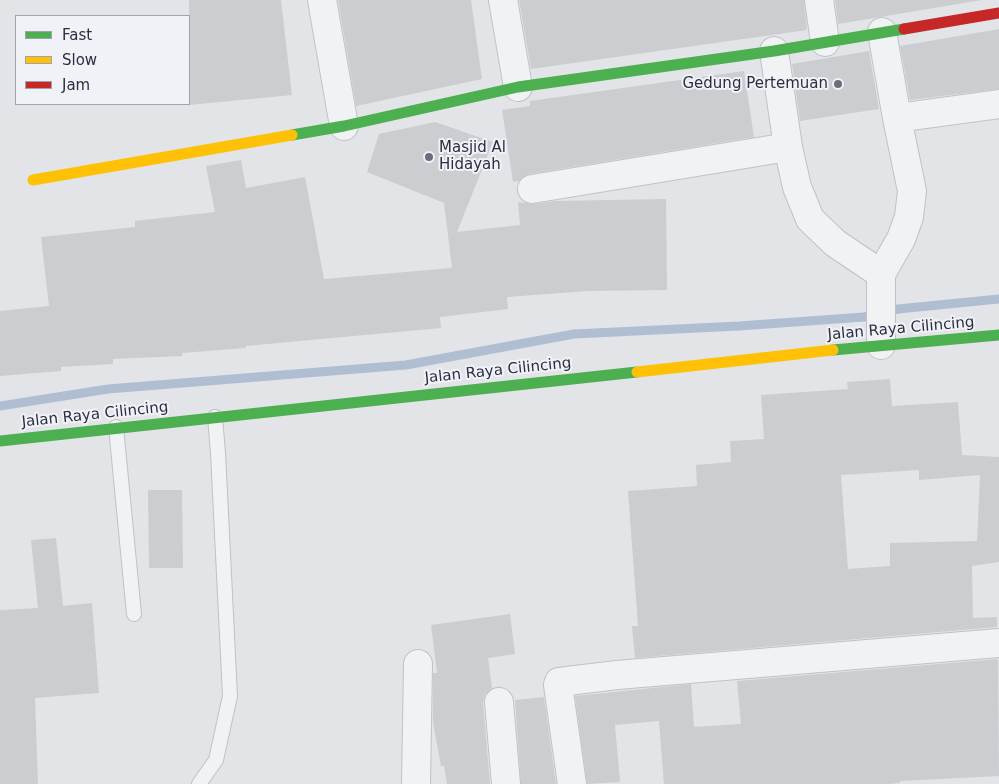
<!DOCTYPE html>
<html>
<head>
<meta charset="utf-8">
<style>
	body { margin:0 }
	#map { position:relative; width:999px; height:784px; overflow:hidden; background:#e2e4e7; font-family:"DejaVu Sans",sans-serif }
	canvas { display:block }
	.legend { position:absolute; left:15px; top:15px; width:175px; height:90px; box-sizing:border-box; background:#f0f2f7; border:1px solid #a0a4ae; margin:0; padding:6px 9px; list-style:none; font-size:15px; color:#292f40 }
	.legend li { display:flex; align-items:center; gap:10px; height:25px }
	.legend b { width:25px; border:1px solid #a0a4ae }
</style>
</head>
<body>
<div id="map">
<canvas width="999" height="784"></canvas>
<ul class="legend">
<li><b style="height:6px;background:#4caf50"></b>Fast</li>
<li><b style="height:6px;background:#ffc107"></b>Slow</li>
<li><b style="height:6px;background:#c62828"></b>Jam</li>
</ul>
</div>
<script>
const context = document.querySelector('canvas').getContext('2d');
context.lineJoin = 'round';
function stroke(path, color, width, dash) { context.strokeStyle = color; context.lineWidth = width; context.lineCap = dash ? 'butt' : 'round'; context.setLineDash(dash || []); context.stroke(path); }
function fillPath(path, color) { context.fillStyle = color; context.fill(path, 'evenodd'); }
function write(font, color, halo, rows, align = 'center') {
  context.font = font + ' "DejaVu Sans",sans-serif'; context.lineWidth = 4; context.setLineDash([]); context.textBaseline = 'middle'; context.strokeStyle = halo; context.fillStyle = color; for (const [text, x, y, turn = 0] of rows) {
    context.save(); context.translate(x, y); context.rotate((+turn || 0) * Math.PI / 180); context.textAlign = isNaN(turn) ? turn : align; if (halo) context.strokeText(text, 0, 0); context.fillText(text, 0, 0); context.restore();
  }
}
stroke(new Path2D(`
	M0,406L108,389L406,365L574,334L739,326L864,317L898,309L999,299`), '#b0bed2', 9);
fillPath(new Path2D(`
	M189,0H281L292,95L189,105Z
	M338,0H471L482,79L356,106Z
	M519,0H804L807,30L531,69Z
	M835,0H982L838,24Z
	M999,29V89L910,100L900,46Z
	M869,51L879,109L800,121L792,64Z
	M744,71L754,137L529,174L523,177L519,181L513,182L502,110L530,106V101Z
	M435,122L493,142L457,232L520,225L518,202L534,204L555,201L666,199L667,290L588,291L507,297L508,309L440,317L441,328L246,346V348L182,353V356L113,359V364L61,367V371L0,376V311L49,306L41,237L135,227V221L215,212L206,166L241,160L246,188L305,177L324,279L452,268L444,203L367,172L379,134Z
	M890,379L892,406L958,402L962,455L999,457V562L972,566L973,618L997,617V627L635,658L632,626H638L628,491L697,486L696,465L731,462L730,441L764,439L761,395L848,389L847,382ZM919,470V480L980,475L977,541L890,543V566L848,569L841,475Z
	M148,490H182L183,568H149Z
	M56,538L63,606L92,603L99,693L35,698L38,784H0V610L38,608L31,540Z
	M510,614L515,654L488,658L492,688L485,695L483,703L490,784H447L444,766H441L433,723V673H437L431,625Z
	M998,659L999,776L900,781V783L888,784H664L659,721L615,725L620,782L587,784L575,696L691,684L694,727L741,724L737,681Z
	M544,697L556,784H521L515,700Z`), '#cccdd1');
const lane = new Path2D(`
	M116,427L134,614
	M199,784L216,760L230,696L218,453L215,417`);
const street = new Path2D(`
	M322,0L344,126
	M503,0L518,87
	M819,0L825,42
	M774,51L788,147L797,187L810,219L835,243L881,274V345
	M897,118L999,104
	M532,189L788,147
	M881,274L901,239L909,217L912,191L897,118L882,32
	M499,702L506,784
	M416,784L418,664
	M572,784L558,685L559,682L617,675L999,643`);
stroke(lane, '#c0c2c5', 16);
stroke(street, '#c0c2c5', 30);
stroke(lane, '#f1f2f4', 14);
stroke(street, '#f1f2f4', 28);
stroke(new Path2D(`
	M292,135L344,126L518,87L774,51L904,29
	M833,350L999,335
	M0,441L637,372`), '#4caf50', 11);
stroke(new Path2D(`
	M33,180L292,135
	M637,372L833,350`), '#ffc107', 11);
stroke(new Path2D(`
	M904,29L999,13`), '#c62828', 11);
for (const [x, y, r, color] of [
	[838,84,5,"#6a6e7a"],
	[429,157,5,"#6a6e7a"]
]) { const dot = new Path2D(); dot.arc(x, y, r, 0, 2 * Math.PI); context.fillStyle = color; context.fill(dot); stroke(dot, '#f0f2f7', 2); }
write('15px', '#292f40', '#f0f2f7', [
	["Gedung Pertemuan",828,84],
	["Masjid Al",439,148,"left"],
	["Hidayah",439,165,"left"]
], 'right');
write('15px', '#292f40', '#f0f2f7', [
	["Jalan Raya Cilincing",901,329,-5],
	["Jalan Raya Cilincing",498,371,-6],
	["Jalan Raya Cilincing",95,415,-6]
]);
</script>
</body>
</html>
